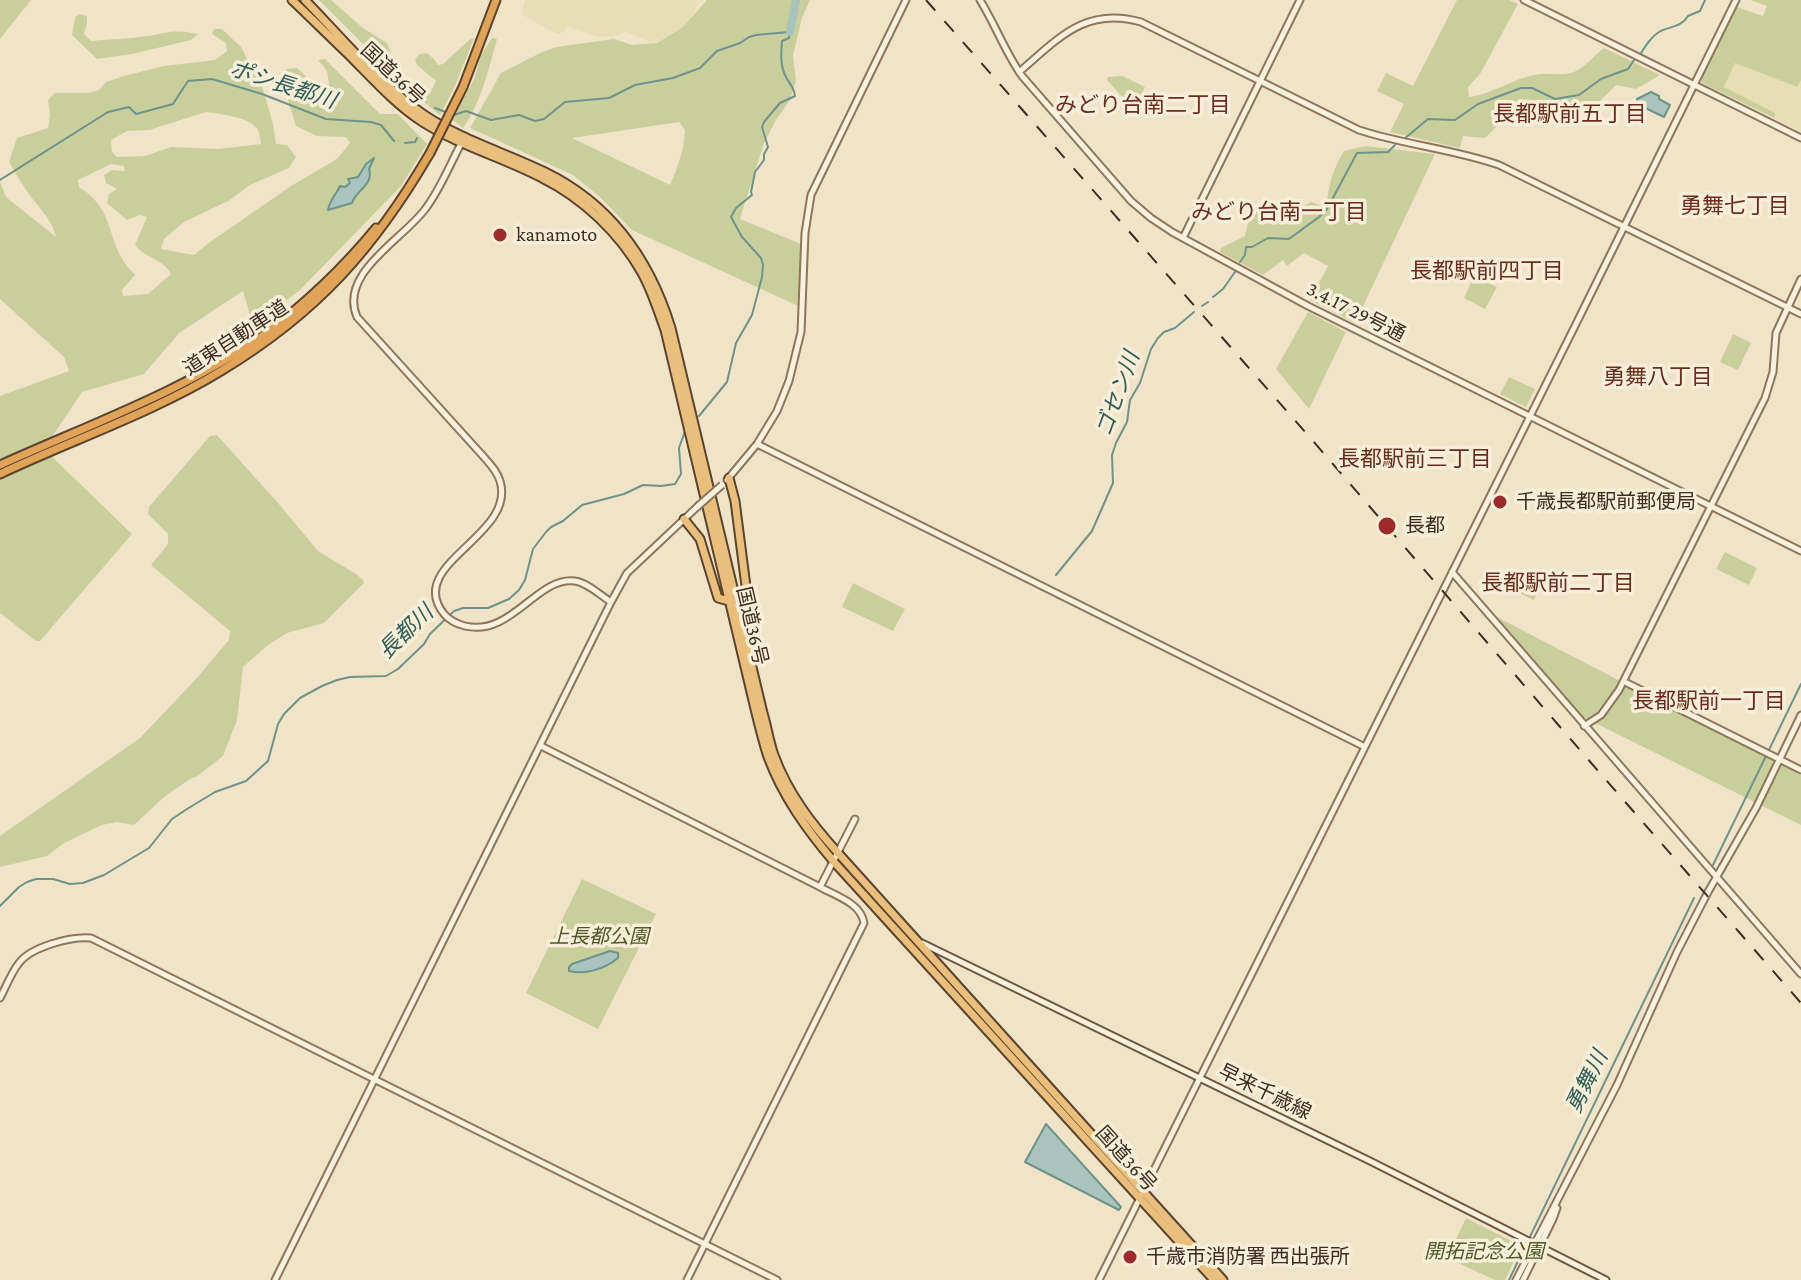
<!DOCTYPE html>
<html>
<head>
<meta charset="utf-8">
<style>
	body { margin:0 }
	canvas { display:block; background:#f0e4c8 }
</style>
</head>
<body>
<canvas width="1801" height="1280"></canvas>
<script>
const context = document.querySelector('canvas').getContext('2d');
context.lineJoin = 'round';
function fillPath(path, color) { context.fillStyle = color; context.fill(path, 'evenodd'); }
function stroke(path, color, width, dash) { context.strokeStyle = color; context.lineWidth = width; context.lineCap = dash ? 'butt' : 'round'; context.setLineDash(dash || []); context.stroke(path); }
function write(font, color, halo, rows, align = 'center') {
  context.font = font + ' "Crimson Pro","Noto Sans JP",serif'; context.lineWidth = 7; context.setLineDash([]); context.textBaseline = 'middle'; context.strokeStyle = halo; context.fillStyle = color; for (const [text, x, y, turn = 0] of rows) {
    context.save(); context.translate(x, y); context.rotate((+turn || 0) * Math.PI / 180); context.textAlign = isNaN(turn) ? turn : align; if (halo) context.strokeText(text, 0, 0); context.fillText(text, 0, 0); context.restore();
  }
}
fillPath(new Path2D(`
	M525,0H695L699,2L681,39L649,42L625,31L618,36L597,37L568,26L562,33L557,34L521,14Z
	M1735,63L1797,87L1801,80V132L1774,118L1775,114L1724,88Z`), '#e6deb5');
fillPath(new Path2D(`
	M0,0H31L0,39Z
	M319,0H331L363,28L387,43L391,53L387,62L383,64Z
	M707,0H810L802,18L793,55L796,81L790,100L776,120L764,143L740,219L806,246L805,309L632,230L600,197L573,175L470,128L501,73L538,54L556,47L614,39L632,45L657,43L682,28ZM679,122L685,130C684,150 678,167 670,185L572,138Z
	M1457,0H1509L1518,4L1480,74L1468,87L1469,97C1494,94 1516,76 1542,74C1554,73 1563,76 1574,72C1585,67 1595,55 1604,48L1660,75L1636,89L1616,85L1601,100L1581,110L1526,109L1506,117L1485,138L1463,136L1460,148L1390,132L1404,104L1377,91L1386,73L1413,86Z
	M1750,0H1801V80L1797,87L1735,63L1724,87L1775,113L1774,118L1702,83V75L1737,7L1763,16L1767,6Z
	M80,14L87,16V23L84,34L91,41C110,39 129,39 148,36C171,32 174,29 198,34L191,40L132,54L97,59L72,35L75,17Z
	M214,29H222L241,47L262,86L273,124L276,144L287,145L296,157L289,168L250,185L230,200L184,222L164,239L161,249L194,255L210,242L291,186L337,159L350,143L346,137L317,136L296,126L283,84L286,69L297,68L314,84H329L327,71L318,60L325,59L380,114H398L427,144L401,186L300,290L259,321L252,322L243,291L179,333L144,374L82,392L44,449L132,534L40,641H36L0,613V396L69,371L64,357L0,299V182L6,197L56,237C52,220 41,210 31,197C23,186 16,174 9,162L17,138L48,128L50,115L48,100L55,93H89L99,90L106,82L124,76L164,66L215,60L227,51L226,43L212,34ZM206,112C220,114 251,117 258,130C259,132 261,142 261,144L218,149L171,147L145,156L117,157L112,152L111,140L127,131L149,130ZM111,164L124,166L125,171L112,170L104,175L106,183L117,189L109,194L107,203L127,220L140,215L147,217L135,245C145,258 163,259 171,274L148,294L123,296L122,290L135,275C110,250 115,229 99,205C93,197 87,192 79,187L78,180Z
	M474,38L455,86L440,115L424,102V97L430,93L436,81L417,65L415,59L420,54L427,53L434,59L438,65L443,64L469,40Z
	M492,38L497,39C489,68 481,103 463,128L453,120L475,77L481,55Z
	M1122,76L1145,87L1134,110L1107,80L1108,77Z
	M1366,146L1435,154L1355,323L1310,300L1328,266L1304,253L1287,266L1283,260L1263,275L1220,252L1221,248L1245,236C1248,222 1253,197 1273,203C1280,205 1286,209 1293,211L1311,202L1320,205L1327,201C1329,183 1334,167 1344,151Z
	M1474,276L1497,287L1485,309L1464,298Z
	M1308,312L1346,332L1309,409L1276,369Z
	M1733,334L1751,343L1738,370L1720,362Z
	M1509,377L1535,389L1526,407L1500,394Z
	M217,435L278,503L318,551L356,574L363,580L364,583L324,623L287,633L268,645L243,667L237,720L223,756L196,777L190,779L164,797L134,825L117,822L102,825L64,843L47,856L0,867V836L140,738L196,679L229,640L230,631L151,565L168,544V534L148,514L149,507L210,436Z
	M1725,552L1757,568L1749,585L1716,569Z
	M1525,569L1544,579L1534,600L1515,591Z
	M853,583L905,609L893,631L842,607Z
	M1495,616L1801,775V825L1573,712Z
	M582,879L656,914L598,1029L526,993Z
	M1466,1218L1521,1246L1505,1280H1495L1447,1258Z`), '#c9cf9b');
const water = new Path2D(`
	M1651,92L1659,96V99L1670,105L1664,117L1637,104V99Z
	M374,158L369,169C374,185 356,190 352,203L328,210C330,199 336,195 340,186L345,187L350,183L348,179L358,177L366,164Z
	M610,951L618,953V958C605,969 585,975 569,971V967L572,964Z
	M1046,1124L1121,1207L1119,1210L1025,1162Z`);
fillPath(water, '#a9c4bc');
stroke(water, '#6f938a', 2);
stroke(new Path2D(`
	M1641,53C1646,45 1651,37 1659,32C1669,26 1681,28 1688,16L1700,11L1705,0
	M435,108L448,113
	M454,115L466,111L491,120L519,115L535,121L544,119L565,102L609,98L635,85L673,78L700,68L717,51L740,43L749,37L756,35L789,32
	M1404,139L1428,119L1455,120L1478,104L1521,88H1532L1555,99L1579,95L1601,79L1628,69L1634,60
	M405,143L415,142L417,138
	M0,180L108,112L129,107L136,114L173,104L188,81L212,79L262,94L326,119L371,122L381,125L394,141
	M1240,262L1245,255L1246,247H1252L1268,238L1289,239L1319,217L1327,209L1357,153L1388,152L1395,145
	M1213,297L1223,289L1235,272
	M1202,306L1208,302
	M699,416L727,382L736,343L752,315L762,277L763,265L761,258L742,237L731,217L736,208L752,195L751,192L755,172L764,160V154L768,147L762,127L764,122L780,103L795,96C794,87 790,85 786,77C780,66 781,53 782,41L789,38L790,32
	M1056,575L1092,531L1113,483L1112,455L1116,443L1127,422L1130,400L1140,383L1151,349L1158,338L1164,332L1175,328L1194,312
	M1713,865L1801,684
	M0,906L19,887L27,882L36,879H53L70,884L83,883L104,875L149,848L172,819L187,809L215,792L246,781L268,761L278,724L284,714L300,698L322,686L337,680L350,677L386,676L398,669L424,644L430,634L454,611L463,608H488L509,599L519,590L525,580L533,549L546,532L551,527L563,521L582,505L624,494L643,485L661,486L675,484L681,474L679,448L685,431
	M1509,1280L1694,898`), '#6f938a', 2);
stroke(new Path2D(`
	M790,32L796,0`), '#a9c4bc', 8);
const tertiary = new Path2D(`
	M980,0C995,24 1005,52 1022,76L1131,201L1151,218L1172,232L1308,306L1801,551
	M1524,0L1801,138
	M1019,72C1058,39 1085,6 1141,22L1359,130C1405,145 1453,149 1499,165L1801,314
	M462,142C450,164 441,188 426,208C404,239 338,273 357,317L483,456C490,464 497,471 500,481C517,536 404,564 444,614C450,621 457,624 465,626C512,637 537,576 575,581C588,583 600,595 611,602
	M1183,238L1300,0
	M757,444L1365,747
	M727,480L757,444L777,411L789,381L801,332L805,233L811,195L906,0
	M1452,572L1801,974
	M1627,683L1801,770
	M1584,726L1601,715L1619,690L1765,398L1773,372L1776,333L1801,279
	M541,746L820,887C836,896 861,903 864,923L687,1280
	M820,887L855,819
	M0,998C6,987 11,973 19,963C31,947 71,936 91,938L777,1280
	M275,1280L611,602L627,573L697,507
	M1099,1280L1576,324L1736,0
	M1516,1280L1617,1085L1677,952L1708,892L1756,808L1801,715
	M1523,1280L1553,1219L1557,1208`);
const secondary = new Path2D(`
	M922,943L1370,1161L1606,1280`);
const trunk = new Path2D(`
	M292,0C311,18 330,37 349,55C372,78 394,103 421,121C459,146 502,157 542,178C583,198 620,234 642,273C652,291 658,311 665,330L755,709C759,725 763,742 768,757C783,797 807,830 834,862L1214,1280
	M305,0C341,37 381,85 423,114C461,140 504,152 545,172C611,204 650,260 671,328L763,713C767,726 769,741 774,755C788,793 811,823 838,853L1223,1280
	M729,478L735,501L747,594L736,599
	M684,519L700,539L718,598L729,601`);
const motorway = new Path2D(`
	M463,87L496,0
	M0,465C86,426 189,389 265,334C305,304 344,267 376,228
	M0,474C72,440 154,412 221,371C317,313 374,249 430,153`);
stroke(tertiary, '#8d765c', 9);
stroke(secondary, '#6f573f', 9);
stroke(trunk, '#5b4430', 11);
stroke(motorway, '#5b4430', 11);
stroke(tertiary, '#faf1dc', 5);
stroke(secondary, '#faf1dc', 5);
stroke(trunk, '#eabe7c', 7);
stroke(motorway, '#e0a458', 7);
stroke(new Path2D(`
	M926,0L1313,441L1599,772L1801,1003`), '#3d2e20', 2, [14, 14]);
const tertiaryBridge = new Path2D(`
	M697,507L722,485`);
const motorwayBridge = new Path2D(`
	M430,153L463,87`);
stroke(tertiaryBridge, '#8d765c', 9, []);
stroke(motorwayBridge, '#5b4430', 11, []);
stroke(tertiaryBridge, '#faf1dc', 5);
stroke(motorwayBridge, '#e0a458', 7);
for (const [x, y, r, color] of [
	[500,235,8,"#9e2a2b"],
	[1500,502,8,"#9e2a2b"],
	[1387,526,10,"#9e2a2b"],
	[1130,1257,8,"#9e2a2b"]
]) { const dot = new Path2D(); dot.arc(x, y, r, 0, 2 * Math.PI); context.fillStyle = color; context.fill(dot); stroke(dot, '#f7eed8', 3); }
write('20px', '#3d2e20', '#f7eed8', [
	["国道36号",393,74,43],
	["3.4.17 29号通",1356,312,27],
	["道東自動車道",236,338,-33],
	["国道36号",752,626,77],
	["早来千歳線",1265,1092,26],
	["国道36号",1126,1159,48]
]);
write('20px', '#3d2e20', '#f7eed8', [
	["kanamoto",516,235],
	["千歳長都駅前郵便局",1516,502],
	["長都",1405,526],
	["千歳市消防署 西出張所",1146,1257]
], 'left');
write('italic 20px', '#4d5a26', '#f7eed8', [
	["上長都公園",599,937],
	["開拓記念公園",1484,1252]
]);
write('italic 22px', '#2f5d5a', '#f7eed8', [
	["ポシ長都川",283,85,18],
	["ゴセン川",1118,394,-70],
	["長都川",406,632,-44],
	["勇舞川",1587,1082,-64]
]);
write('22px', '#6b2e1e', '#f7eed8', [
	["みどり台南二丁目",1143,105],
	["長都駅前五丁目",1570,114],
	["勇舞七丁目",1735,206],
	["みどり台南一丁目",1279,212],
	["長都駅前四丁目",1487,271],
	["勇舞八丁目",1658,377],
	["長都駅前三丁目",1415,459],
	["長都駅前二丁目",1558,583],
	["長都駅前一丁目",1709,701]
]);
</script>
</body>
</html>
